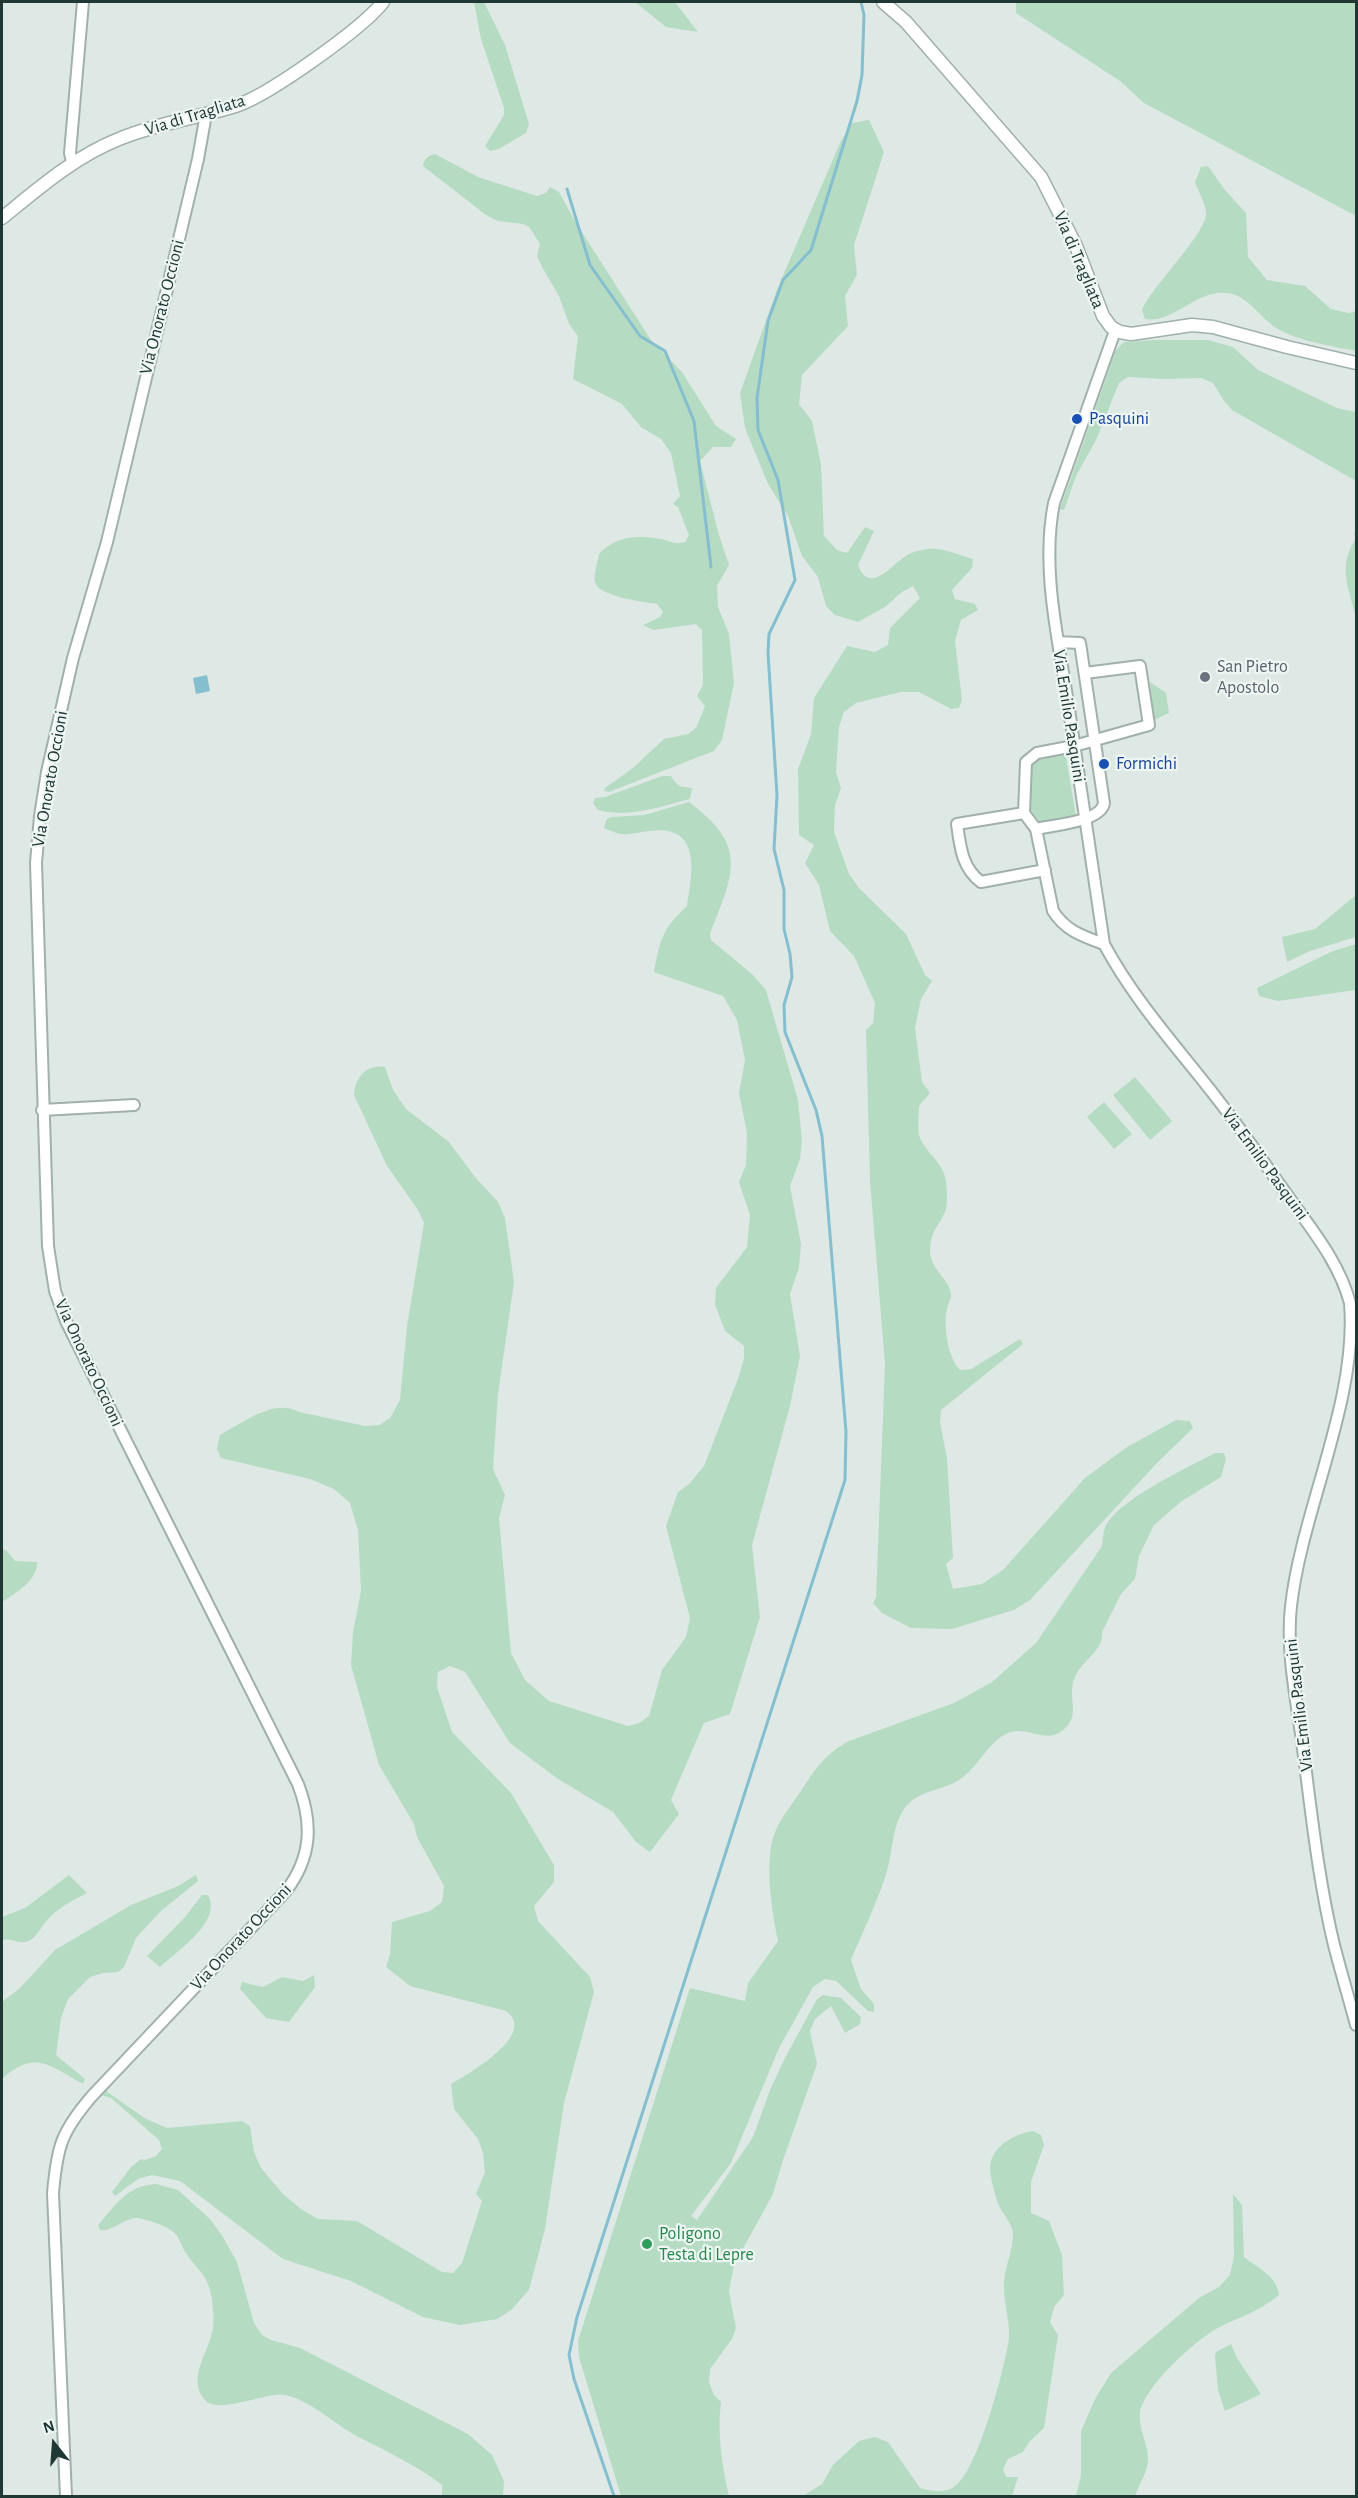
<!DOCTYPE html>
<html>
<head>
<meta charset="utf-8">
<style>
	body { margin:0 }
	#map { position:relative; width:1358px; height:2498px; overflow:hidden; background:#dee9e5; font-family:"Alegreya Sans",sans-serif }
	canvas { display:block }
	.frame { position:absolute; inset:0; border:3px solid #203834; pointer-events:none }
	.north { position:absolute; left:24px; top:2414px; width:60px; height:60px; -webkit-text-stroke:4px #eef6f3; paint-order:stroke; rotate:343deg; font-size:16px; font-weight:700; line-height:24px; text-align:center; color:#203834 }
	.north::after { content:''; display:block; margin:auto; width:21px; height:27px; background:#203834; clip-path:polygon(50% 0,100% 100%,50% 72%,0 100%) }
</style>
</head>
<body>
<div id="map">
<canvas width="1358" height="2498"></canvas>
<div class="frame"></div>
<div class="north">N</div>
</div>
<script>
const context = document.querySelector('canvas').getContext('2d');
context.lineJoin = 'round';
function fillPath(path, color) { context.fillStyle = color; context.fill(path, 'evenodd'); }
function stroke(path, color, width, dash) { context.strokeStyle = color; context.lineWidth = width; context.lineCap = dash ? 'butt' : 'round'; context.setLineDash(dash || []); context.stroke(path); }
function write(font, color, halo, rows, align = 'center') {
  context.font = font + ' "Alegreya Sans",sans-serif'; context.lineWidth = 4.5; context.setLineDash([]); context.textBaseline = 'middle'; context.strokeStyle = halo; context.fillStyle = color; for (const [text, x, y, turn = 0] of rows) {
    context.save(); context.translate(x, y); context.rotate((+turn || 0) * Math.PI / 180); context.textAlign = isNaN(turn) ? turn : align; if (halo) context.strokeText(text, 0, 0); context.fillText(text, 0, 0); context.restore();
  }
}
fillPath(new Path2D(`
	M474,2H484L505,45L529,124L526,133L499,149L490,151L485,146L504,115V108L481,39Z
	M635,2H675L698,32L666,27Z
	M1016,2H1356V216L1144,103L1120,81L1016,13Z
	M869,120L884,152L854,245L857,275L845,296L848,326L802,375L799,404L812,421L821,464L824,536L837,550L847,553L865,527L874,531L858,565C870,597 893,562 909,554C913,552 922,550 927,549C942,547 958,555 973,559L972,568L952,590L955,599L975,604L978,610L961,620L955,641L962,700L959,708L951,709L919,692H901L856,703L844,712L839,727L836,772L841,788L835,805L834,832L849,874L859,888L906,934L925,975L932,981L921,999L915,1028L922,1082L930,1093L919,1106C919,1115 917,1129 920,1138C927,1154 943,1162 946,1181C947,1189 948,1201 946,1209C940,1226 931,1228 930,1251C930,1270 952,1281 951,1296C951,1300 947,1305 947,1309C943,1326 948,1358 960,1370L971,1369L1020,1339L1023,1344L941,1410L940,1423L947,1458L953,1558L946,1564L953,1589L982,1584L1003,1570L1085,1478L1127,1447L1176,1420L1190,1421L1193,1428L1157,1463L1030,1600L1014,1610L952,1629L911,1628L882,1613L873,1603L876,1597L885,1364L870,1181L866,1030L873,1023L875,1003L854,956L830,931L819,885L805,863L814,845L799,835L798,769L811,734L814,698L847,646L875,652L888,645L890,628L920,598L913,586L902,592L885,607L858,622L835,615L826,606L818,577L802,556L788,516L768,484L745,428L740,393L778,287L841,141L852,123Z
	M435,154L478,177L537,196L546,193L550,187L559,192L576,223L651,340L682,372L716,426L736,439L731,447H713L700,461L719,535L729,565L717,586L718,607L729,634L734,683L722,740L714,751L609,792L604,791L605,788L633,768L664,739L688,734L696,728L705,706L697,696L703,685L702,630L696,624L653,630L643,625L660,617L663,612L657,604C644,602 599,597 595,582C593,575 598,562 599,554C615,536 639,535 661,539C670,541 676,545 685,542L689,535L678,507L673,504L680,496L671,453L661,439L641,427L622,404L573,379L578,336L569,324L559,296L542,267L537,256L540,244L529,227L523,224L498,221L486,215L423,166C424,158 428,156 435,154Z
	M1208,166L1225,190L1246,213L1248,257L1267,280L1305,286L1331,309L1349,313L1356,311V351C1332,346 1297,341 1276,328C1262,319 1249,298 1232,294C1199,285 1175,324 1145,319L1142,310C1152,286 1207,233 1206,213C1206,204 1198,191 1195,182L1201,167Z
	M1156,340H1208L1233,347L1258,370L1337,408L1356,412V481L1232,410L1224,401L1213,383L1201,378L1162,379L1128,377L1119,383L1096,440L1076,476L1064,510L1060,509L1110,367L1112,354L1124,342Z
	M1356,530V618C1349,588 1337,567 1356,538L1354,533Z
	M1150,682L1166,693L1169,713L1154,720Z
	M1065,751L1076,816L1040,822L1030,809L1031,767C1037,754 1052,754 1065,751Z
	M662,776H671C676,786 681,787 692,788L690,799C659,807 629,818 598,810L593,803L595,798L605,797Z
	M689,802C749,847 734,872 710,934L711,940L753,975L766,990L798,1100L802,1141L800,1159L790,1186L801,1244L799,1268L790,1294L800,1356L790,1406L752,1545L760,1617L730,1714L704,1723L671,1800L679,1814L650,1852L636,1842L613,1812L558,1779L510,1743L465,1672L450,1666L438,1672L437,1687L452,1732L511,1793L554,1865V1882L534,1906L538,1921L590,1977L594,1992L564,2103L545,2229L529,2290L511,2310L497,2319L460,2325L423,2317L351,2281L283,2259L180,2181L152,2175L138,2179L115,2196L112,2192L131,2167L141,2159L145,2160L156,2156L162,2149L159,2140L111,2098L101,2095L106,2091L146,2119L167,2128L242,2121L250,2126L254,2152L261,2168L283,2194L301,2209L318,2219L357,2221L442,2272L453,2273L462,2263L482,2201L476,2194L485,2172L483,2153L478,2139L454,2109L451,2084C470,2073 538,2034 506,2011L410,1986L386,1967L390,1954L392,1922L430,1911L442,1902L444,1886L417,1837L414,1824L379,1765L351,1665L353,1632L361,1591L358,1530L350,1503L334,1489L310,1479L221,1458L217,1448L220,1435C243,1423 273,1398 299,1412L365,1426L379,1425L390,1418L400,1400L407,1326L424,1223L418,1210L387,1166L354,1095C355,1078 366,1064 385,1067L393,1090L406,1109L449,1142L475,1177L498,1202L505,1218L514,1282L498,1394L493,1469L505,1495L499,1518L511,1653L525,1680L549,1701L628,1726L639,1723L649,1716L662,1670L686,1637L690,1618L666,1526L678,1492L689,1484L704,1466L739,1376L744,1358V1346L725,1331L715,1304L716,1288L747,1247L750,1215L739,1182L746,1165L747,1133L739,1093L745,1060L737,1020L723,996L654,972C660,940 662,929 687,906C693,870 701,824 649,831C625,834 627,838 604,828L606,820L611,817L644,815Z
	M1356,895V937L1310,951L1287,962L1282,937L1315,929Z
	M1356,944V990L1278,1001L1259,996L1257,988L1333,951Z
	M1135,1077L1172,1121L1150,1140L1113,1095Z
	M1104,1102L1132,1134L1114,1149L1087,1117Z
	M1215,1453H1224L1226,1459L1221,1477L1182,1501L1154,1525L1139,1556L1135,1579L1121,1594L1102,1632C1104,1649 1085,1659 1077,1673C1065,1693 1080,1710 1068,1725C1049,1749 1029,1724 1008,1733C989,1741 980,1764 963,1777C945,1792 919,1788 904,1809C892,1827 893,1851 887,1871C878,1901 863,1931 851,1960L861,1989L874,2004V2012L868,2011L836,1981L825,1979L813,1987L779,2048L731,2163L691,2216L697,2220L753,2137L770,2090L785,2058L817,1999L823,1995L841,1998L861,2017L860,2024L845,2033L831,2006L815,2019L810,2031L817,2064L782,2163L773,2194L734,2265L729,2291L736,2328L732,2339L710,2369L709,2382L714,2395L721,2402C717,2433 722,2466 729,2496H621L579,2357L578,2341L690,1988L745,2001L748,1983L778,1941C772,1912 763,1857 776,1830C782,1816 793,1803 801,1791C815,1769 826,1753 849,1741L954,1703L992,1682L1036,1643L1102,1546C1103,1541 1103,1533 1105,1528C1115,1501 1189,1467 1215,1453Z
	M2,1549L7,1551L15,1561L37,1562C38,1580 16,1593 2,1602Z
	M69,1875L87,1893C72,1901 55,1909 45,1923C39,1930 35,1940 25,1942C17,1943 10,1938 2,1940V1917L25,1908Z
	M196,1875L198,1881L161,1911L136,1938L124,1967L118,1972L103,1973L90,1977L68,1999L61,2018L56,2055L85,2079L83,2084C49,2066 36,2049 2,2079V2002L20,1988L55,1950L131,1905L178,1886Z
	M202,1895H208C223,1921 177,1951 160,1967L147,1956L185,1917Z
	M314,1975L315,1987L289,2022L266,2018L240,1989L242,1982L263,1987L282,1977L303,1981Z
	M1033,2131L1041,2135L1044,2145L1031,2182V2213L1049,2221L1062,2255L1064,2295L1054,2307L1050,2322L1058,2335L1044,2428L1030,2441L1023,2452L1008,2459L1003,2469L1006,2477H1018L1012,2496H803L822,2484L833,2465L859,2441L875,2437L888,2442L920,2488C931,2491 945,2494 955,2486C978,2470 1005,2367 1009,2338C1010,2321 1004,2304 1004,2288C1003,2270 1013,2252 1013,2234C1013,2225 1003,2214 999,2206C996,2199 989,2173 990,2166C993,2145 1015,2134 1033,2131Z
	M156,2184L178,2190L210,2219L223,2237L237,2262L254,2323L262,2335L271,2340L300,2348L468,2434L492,2455L504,2481L503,2496H442V2485C415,2464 385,2451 355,2435C335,2424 307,2398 284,2395C265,2392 218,2415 205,2400C185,2378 211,2350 213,2327C214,2319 213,2308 212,2300C208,2273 198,2272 186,2253C182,2248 181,2242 178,2237C172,2227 149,2220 138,2218C124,2217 114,2232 100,2230L98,2225C117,2204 126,2186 156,2184Z
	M1233,2194L1242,2205L1244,2257C1259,2269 1277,2276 1279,2295C1259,2312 1236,2318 1214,2330C1192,2344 1145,2386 1140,2412C1138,2428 1147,2441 1148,2457C1149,2470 1139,2484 1135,2496H1076L1081,2475V2431L1095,2399L1111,2373L1199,2298L1219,2287L1230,2275L1234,2256Z
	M1231,2344L1237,2358L1261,2394L1225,2411L1218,2390L1215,2356L1216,2352Z`), '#b6dbc3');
fillPath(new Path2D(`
	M207,675L210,691L196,694L193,678Z`), '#85becf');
stroke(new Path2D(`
	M567,189L590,265L640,336L665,351L694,421L711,567
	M614,2496L574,2379L569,2355L577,2317L845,1480L846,1432L822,1136L816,1110L785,1032L784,1005L792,977L790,954L784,929V890L774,849L777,795L768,653L769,634L795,580L778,480L758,430L757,398L768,321L783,280L811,250L857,101L862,75L864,15L861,2`), '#85becf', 3);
const minor = new Path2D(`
	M72,162L70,153L83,2
	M1115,331L1054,503C1041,568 1058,638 1068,703C1080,784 1092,864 1104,944C1134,1000 1176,1046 1215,1096C1241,1129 1264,1163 1288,1196C1312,1230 1339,1262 1350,1303C1358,1401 1302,1509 1291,1606C1286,1651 1296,1697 1302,1741C1311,1809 1318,1879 1334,1945C1341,1972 1349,1999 1356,2025
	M1058,642L1080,643L1104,803C1101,822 1053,825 1036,829L1053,911C1066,931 1082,936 1104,944
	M1024,813L957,824C960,846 962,868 981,882L1045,870
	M1036,829L1024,813L1026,762L1037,753L1074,746L1149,725L1140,666L1085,673
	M42,1110L134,1105
	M66,2496L53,2193C57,2147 61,2132 92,2096L286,1891C312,1857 313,1823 298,1784L66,1321L55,1291L48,1246L36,863L40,816L47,772L73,658L107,542L198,159L206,114`);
const tertiary = new Path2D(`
	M883,2L906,22L1041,177L1076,246L1103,316L1111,327L1120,332L1131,334L1192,325L1213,327L1287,347L1356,363
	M2,218C39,188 74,157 119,139C157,123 198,118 238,105C270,94 363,28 383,2`);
stroke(minor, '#a1b0ac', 14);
stroke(tertiary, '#a1b0ac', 15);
stroke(minor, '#fff', 10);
stroke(tertiary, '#fff', 12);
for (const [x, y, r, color] of [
	[1077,419,6,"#1a4fb4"],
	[1205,677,6,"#6b7280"],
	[1104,764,6,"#1a4fb4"],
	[647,2244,6,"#2e9e5b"]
]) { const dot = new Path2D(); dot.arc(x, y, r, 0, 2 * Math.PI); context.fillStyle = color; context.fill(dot); stroke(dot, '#eef6f3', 2); }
write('18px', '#203834', '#eef6f3', [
	["Via di Tragliata",195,115,-17],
	["Via di Tragliata",1079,260,67],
	["Via Onorato Occioni",162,307,-76],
	["Via Emilio Pasquini",1069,716,81],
	["Via Onorato Occioni",50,779,-80],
	["Via Emilio Pasquini",1265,1164,54],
	["Via Onorato Occioni",89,1363,65],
	["Via Emilio Pasquini",1299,1705,-97],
	["Via Onorato Occioni",241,1937,-47]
]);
write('18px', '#164399', '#eef6f3', [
	["Pasquini",1089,419],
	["Formichi",1116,764]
], 'left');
write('18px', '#5b616d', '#eef6f3', [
	["San Pietro",1217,667],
	["Apostolo",1217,688]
], 'left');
write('18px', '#27864d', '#eef6f3', [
	["Poligono",659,2234],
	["Testa di Lepre",659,2255]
], 'left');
</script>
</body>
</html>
